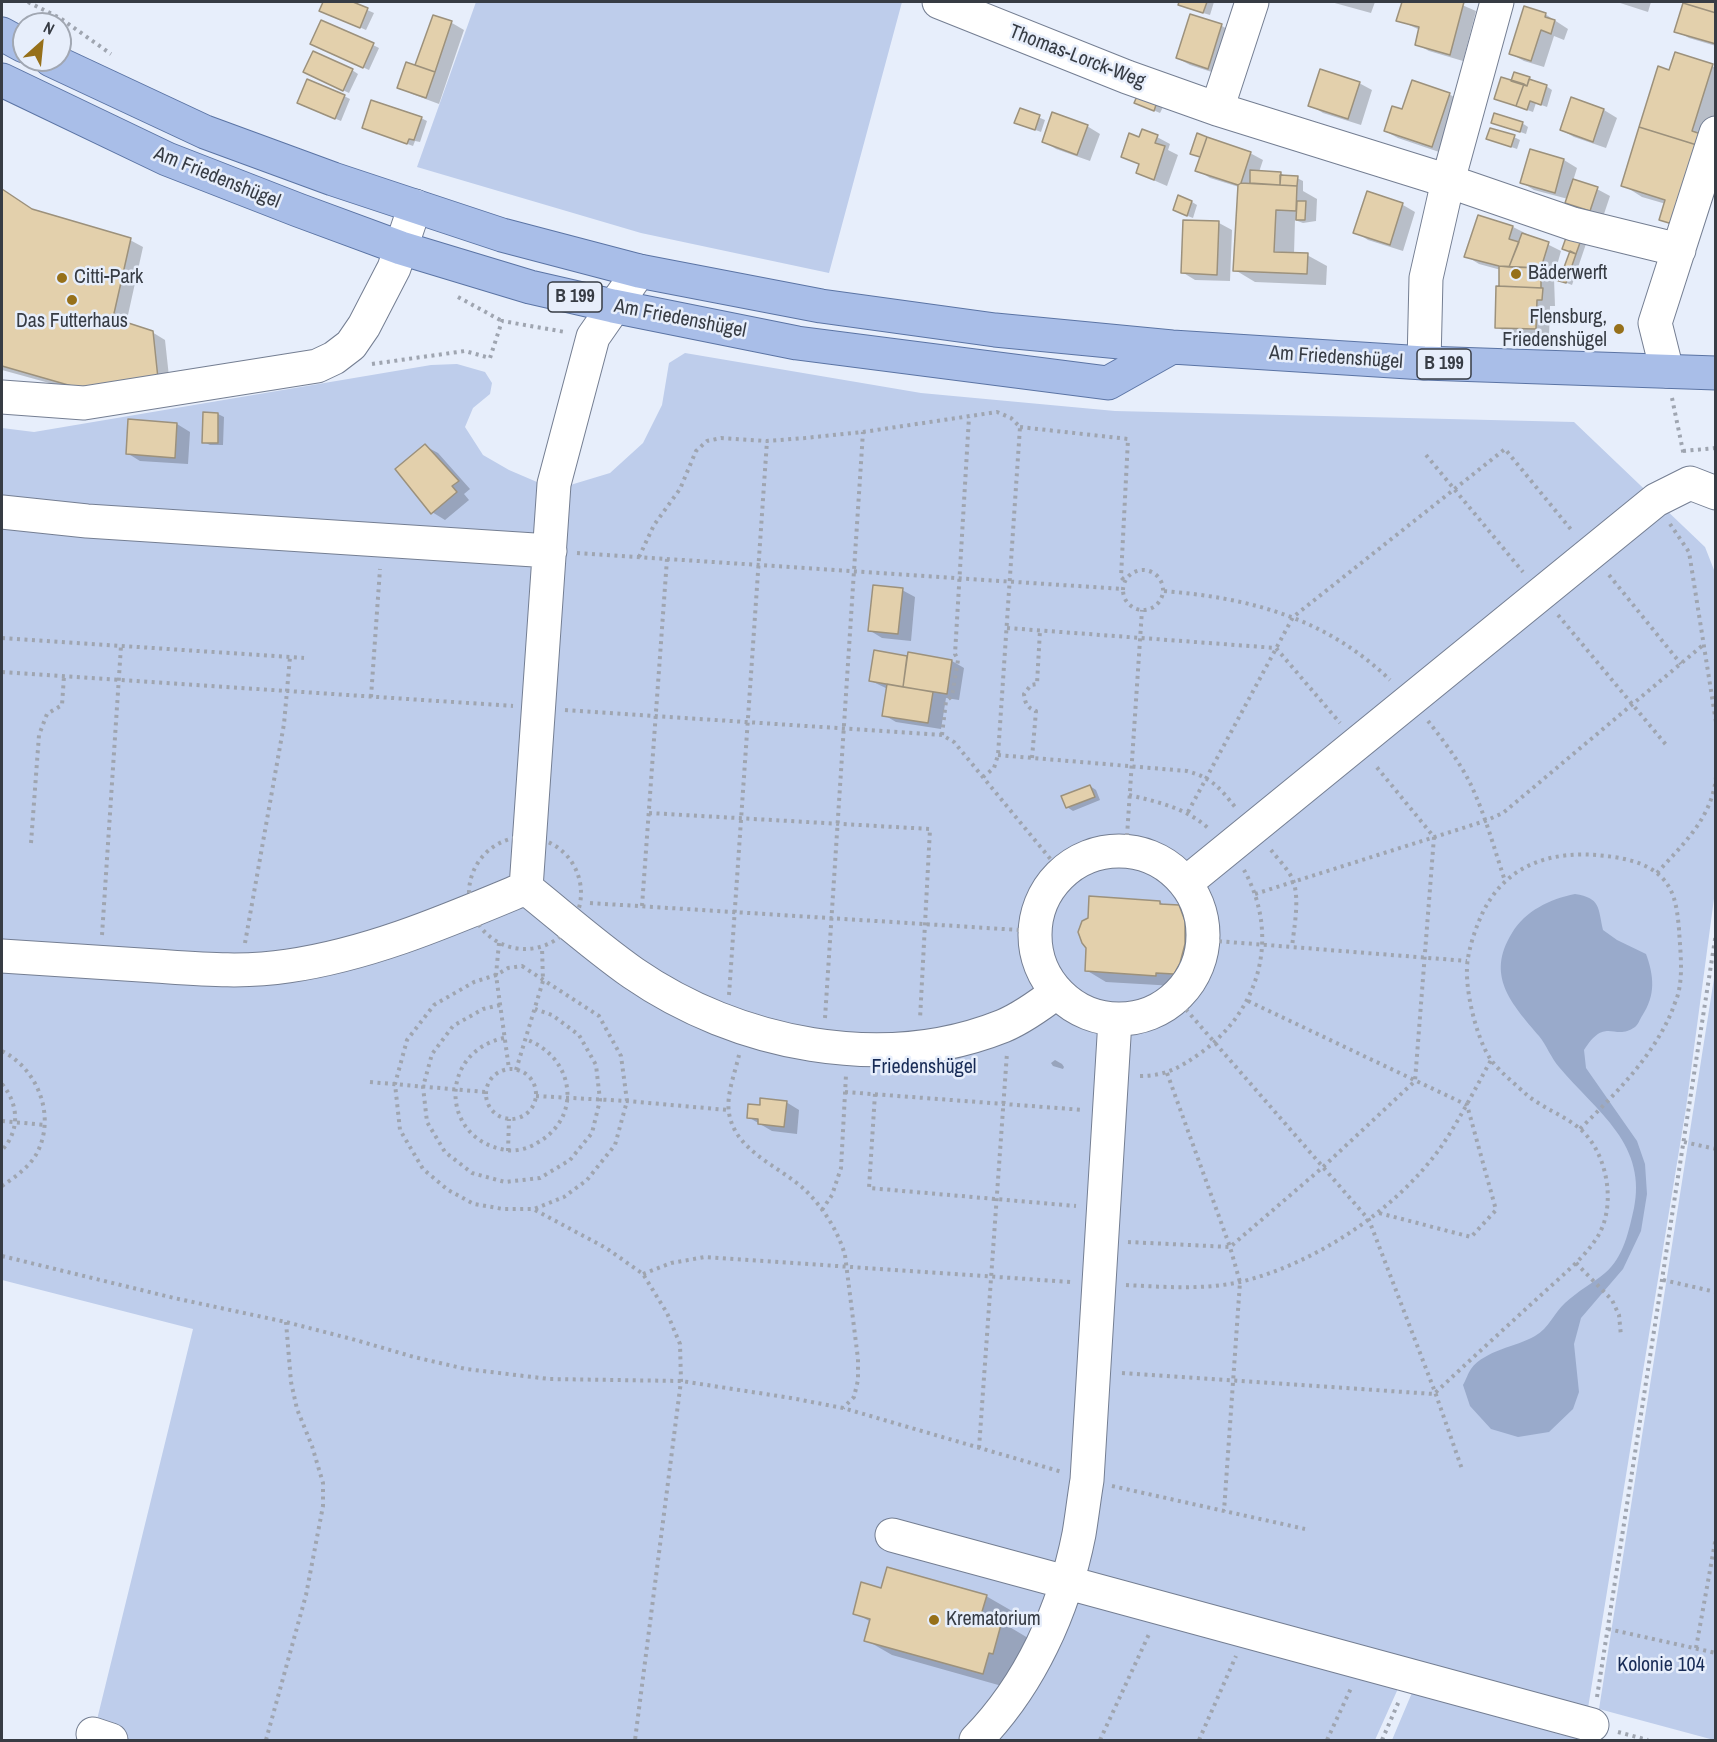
<!DOCTYPE html>
<html>
<head>
<meta charset="utf-8">
<style>
	body { margin:0 }
	#map { position:relative; width:1717px; height:1742px; overflow:hidden; background:#e7eefb; font-family:"Archivo Narrow",sans-serif }
	canvas { display:block }
	.frame { position:absolute; inset:0; border:3px solid #373c44; pointer-events:none }
	.north { position:absolute; left:12px; top:12px; width:60px; height:60px; box-sizing:border-box; background:#e7eefb; border:2px solid #a1a7b2; border-radius:50%; rotate:27deg; font-size:16px; font-weight:700; line-height:24px; text-align:center; color:#373c44 }
	.north::after { content:''; display:block; margin:auto; width:21px; height:27px; background:#96701a; clip-path:polygon(50% 0,100% 100%,50% 72%,0 100%) }
</style>
</head>
<body>
<div id="map">
<canvas width="1717" height="1742"></canvas>
<div class="frame"></div>
<div class="north">N</div>
</div>
<script>
const context = document.querySelector('canvas').getContext('2d');
context.lineJoin = 'round';
function fillPath(path, color) { context.fillStyle = color; context.fill(path, 'evenodd'); }
function stroke(path, color, width, dash) { context.strokeStyle = color; context.lineWidth = width; context.lineCap = dash ? 'butt' : 'round'; context.setLineDash(dash || []); context.stroke(path); }
function write(font, color, halo, rows, align = 'center') {
  context.font = font + ' "Archivo Narrow",sans-serif'; context.lineWidth = 5; context.setLineDash([]); context.textBaseline = 'middle'; context.strokeStyle = halo; context.fillStyle = color; for (const [text, x, y, turn = 0] of rows) {
    context.save(); context.translate(x, y); context.rotate((+turn || 0) * Math.PI / 180); context.textAlign = isNaN(turn) ? turn : align; if (halo) context.strokeText(text, 0, 0); context.fillText(text, 0, 0); context.restore();
  }
}
fillPath(new Path2D(`
	M476,2H902L829,273L641,233L417,167Z
	M685,353L921,393L1115,411L1574,422L1705,547L1716,575L1715,891L1686,1108L1588,1708L1409,1664L1375,1740H92L193,1329L2,1280V428L34,432L431,365L457,364L485,372L492,383L490,394L473,408L465,427L483,455L509,470L537,482L567,486L610,473L643,443L662,405L669,363Z
	M1715,972L1716,1740H1714L1599,1709Z
	M1414,1688L1601,1740H1392Z`), '#becdeb');
fillPath(new Path2D(`
	M1575,894C1601,898 1598,908 1603,930L1617,940L1646,954C1654,976 1656,995 1642,1016C1640,1019 1638,1025 1635,1027C1614,1042 1606,1015 1584,1050L1586,1068L1637,1141L1645,1164L1647,1194L1641,1231L1623,1269L1581,1318L1574,1344L1579,1392L1573,1409L1549,1432L1518,1437L1491,1429L1470,1406L1463,1385C1466,1380 1468,1373 1471,1369C1485,1350 1516,1347 1535,1336C1549,1328 1554,1313 1565,1303C1578,1291 1593,1283 1605,1273C1624,1257 1629,1230 1634,1208C1640,1180 1633,1154 1616,1131C1600,1108 1577,1089 1559,1067C1551,1058 1547,1046 1539,1036C1512,1004 1485,976 1512,933C1525,911 1550,899 1575,894Z`), '#99aacb');
fillPath(new Path2D(`
	M325,2H349L374,13L366,30L321,10Z
	M1181,2H1214L1210,15L1186,8L1180,4Z
	M1331,2H1375L1371,13Z
	M1403,2H1455L1476,11L1463,61L1429,51L1416,44L1420,30L1398,20Z
	M1617,2H1651L1648,12Z
	M1685,2H1716V46L1689,38L1676,31Z
	M1545,14L1568,29L1564,40L1554,36L1544,67L1524,61L1511,54Z
	M1191,16L1222,26L1234,33L1221,75L1190,65L1177,58Z
	M434,17L452,23L464,30L439,104L412,94L399,87L416,67Z
	M373,45L379,48L369,70L318,47Z
	M1712,66L1716,68V129L1681,231L1661,219L1666,204L1642,197L1623,185L1670,72Z
	M352,70L358,74L349,93L311,75Z
	M1359,83L1372,90L1361,125L1323,113L1310,105Z
	M1546,86L1552,90L1547,107L1536,103L1533,112L1496,99Z
	M1449,94L1462,102L1445,154L1398,138L1385,131Z
	M344,96L350,99L341,121L305,106Z
	M1139,96L1163,107L1160,113L1136,103Z
	M1572,99L1604,110L1617,118L1606,148L1574,137L1561,130Z
	M1021,110L1045,120L1041,132L1022,125Z
	M421,118L427,121L420,142L415,141L413,146L364,128Z
	M1493,122L1522,123L1528,127L1526,134Z
	M1087,126L1100,134L1090,161L1056,149L1043,141Z
	M1157,137L1170,144L1168,150L1178,155L1167,186L1137,173L1140,165L1123,156L1140,139Z
	M1514,137L1520,140L1517,149L1488,139Z
	M1531,151L1564,160L1577,168L1573,181L1597,189L1610,196L1603,217L1580,209L1567,202L1568,199L1534,190L1521,182Z
	M1192,153H1250L1263,160L1259,172L1280,173L1287,177L1297,178L1303,181V191L1317,199L1316,221L1303,223L1295,220L1294,254L1307,255L1327,266L1326,285L1255,282L1235,270L1239,187L1210,178L1197,170L1201,158Z
	M2,190L34,212L130,240L143,247L126,324L152,332L165,340L171,395L111,400L2,370Z
	M1368,193L1403,205L1415,212L1403,251L1368,240L1355,232Z
	M1192,202L1197,205L1193,218L1180,213Z
	M1184,221L1219,223L1232,230L1230,281L1195,280L1182,272Z
	M1513,227L1561,251L1556,269L1564,272L1571,252L1569,234L1587,241L1572,285L1554,278L1555,306H1550L1549,336L1510,334L1497,327L1501,270L1479,264L1466,256Z
	M218,414L224,417L223,445H210L204,442Z
	M130,421L177,424L190,432L188,464L140,461L127,453Z
	M425,446L438,453L470,489L464,494L469,500L445,520L432,512Z
	M902,590L915,597L911,641L882,638L869,630Z
	M875,652L909,657L952,661L964,668L959,700L946,698L941,729L896,722L884,715L888,689L871,681Z
	M1090,786L1096,790L1100,800L1073,811L1067,807Z
	M1160,902L1166,906L1178,907L1198,918L1204,933L1205,956L1200,974L1194,984L1175,983V986L1106,982L1086,970Z
	M1055,1060L1062,1064L1064,1067L1063,1069L1053,1066L1051,1063Z
	M786,1102L799,1110L797,1134L772,1131L748,1117L761,1107Z
	M882,1590L986,1596L1012,1611L1008,1626L1028,1638L1009,1688L892,1655L866,1640L871,1622L855,1613Z`), '#0003');
const building = new Path2D(`
	M323,2H353L368,8L360,28L319,11Z
	M1179,2H1207L1203,13L1178,5Z
	M1402,2H1464L1450,55L1415,45L1419,27L1396,21Z
	M1683,2H1716V13L1683,3Z
	M1683,3L1716,13V44L1674,32Z
	M1524,6L1546,13L1545,17L1555,20L1551,34L1541,30L1531,61L1509,54Z
	M1190,14L1222,24L1208,69L1176,58Z
	M433,15L452,21L435,72L415,65Z
	M321,20L374,43L363,68L310,44Z
	M313,51L353,69L343,91L303,72Z
	M1675,52L1713,64L1692,131L1704,135L1700,146L1639,127L1658,66L1669,70Z
	M406,62L435,72L426,98L397,88Z
	M1320,69L1360,82L1348,119L1308,106Z
	M1514,72L1530,77L1527,86L1511,81Z
	M1501,77L1524,84L1516,106L1494,99Z
	M307,79L345,95L335,119L297,103Z
	M1529,79L1547,85L1541,105L1530,101L1527,110L1516,106L1524,84L1527,86Z
	M1412,80L1450,93L1432,147L1384,131L1392,106L1402,109Z
	M1138,94L1157,102L1154,111L1134,103Z
	M1571,97L1604,109L1593,142L1560,130Z
	M371,100L422,117L414,140L409,139L407,144L362,128Z
	M1020,108L1040,115L1035,130L1014,123Z
	M1052,112L1088,125L1077,155L1042,142Z
	M1494,113L1523,122L1520,132L1491,123Z
	M1639,127L1700,146L1679,226L1659,220L1665,200L1621,186Z
	M1490,128L1515,135L1511,147L1486,139Z
	M1142,129L1158,135L1155,143L1165,146L1154,180L1136,173L1139,164L1121,157L1129,133L1139,137Z
	M1197,133L1207,137L1200,157L1190,154Z
	M1207,137L1251,152L1241,183L1238,185L1195,171Z
	M1530,149L1564,159L1555,193L1520,183Z
	M1250,170L1281,172L1280,185L1250,183Z
	M1280,175L1298,176L1297,186L1280,185Z
	M1573,179L1598,187L1590,211L1565,203Z
	M1241,183L1297,186L1296,211L1276,210L1274,252L1308,253L1307,274L1233,271L1238,185Z
	M2,189L32,209L131,238L113,318L153,331L159,388L96,393L2,366Z
	M1367,191L1403,203L1390,245L1353,233Z
	M1178,195L1192,201L1187,216L1173,210Z
	M1297,201H1306L1305,220H1296Z
	M1478,215L1513,226L1509,239L1519,242L1509,267L1499,266L1464,257Z
	M1183,220L1219,221L1217,275L1181,273Z
	M1568,232L1582,237L1576,254L1562,249Z
	M1522,233L1549,242L1541,268L1509,267Z
	M1570,251L1576,254L1566,283L1552,279L1556,267L1563,270Z
	M1499,266L1541,268V288L1499,286Z
	M1496,286L1543,288L1542,300H1537L1536,329L1495,328Z
	M203,412L218,413V443H202Z
	M128,419L177,423L175,458L126,454Z
	M425,444L459,481L452,486L457,492L431,514L395,469Z
	M873,585L903,588L898,634L868,631Z
	M874,650L907,656L903,687L869,681Z
	M908,652L952,660L947,694L903,687Z
	M887,684L933,692L928,723L882,716Z
	M1090,785L1095,797L1066,808L1061,796Z
	M1089,896L1160,901V904L1179,905L1185,921V944L1180,963L1174,974L1156,973V976L1085,971L1086,948L1082,943L1078,932L1082,921L1088,918Z
	M760,1098L787,1101L784,1127L758,1124V1119L747,1118L748,1104L760,1105Z
	M887,1567L987,1595L981,1615L1002,1621L993,1654L989,1653L983,1674L864,1641L870,1619L853,1614L861,1582L881,1588Z`);
fillPath(building, '#e3d0ac');
stroke(building, '#9c917c', 1.5);
const minor = new Path2D(`
	M939,2L1127,77L1217,109L1448,181L1573,224L1679,250
	M1217,109L1252,2
	M1424,363L1426,278L1448,181L1497,2
	M1667,371L1655,323L1716,133
	M2,397L84,403L317,366L334,358L351,345L364,326L394,268L415,206
	M2,512L87,521L550,551
	M1035 935a84 84 0 1 1 168 0a84 84 0 1 1-168 0Z
	M1187,882L1656,500L1690,483L1716,493
	M526,888C561,916 596,947 633,973C737,1045 883,1074 1003,1026C1022,1018 1040,1005 1057,992
	M2,956C53,959 105,963 156,966C200,969 245,973 288,966C371,954 449,920 526,888L554,484L593,337L639,271
	M892,1535L1592,1725
	M93,1734L111,1740
	M976,1740C1030,1685 1064,1610 1079,1534C1082,1516 1084,1498 1087,1480L1115,1020`);
const major = new Path2D(`
	M2,34L24,46
	M51,60L205,132L333,179L502,235L639,271L821,306L995,330L1172,347L1424,363L1716,373
	M2,80L167,159L298,210L401,248L530,287L613,306L797,343L1108,383L1172,347`);
stroke(minor, '#747e92', 35);
stroke(major, '#5b74a4', 35);
stroke(new Path2D(`
	M28,2L60,18L111,54
	M458,297L502,321
	M372,364L465,351L490,358L502,321L565,332
	M1672,398L1684,456
	M1020,427L1128,439L1121,577L1125,581
	M1683,451L1716,448
	M1426,455L1523,572
	M1670,524L1689,552L1716,722
	M577,553L1122,589
	M639,557L654,525L680,489L696,451L707,441L721,438L767,441L805,438L863,432L997,412L1011,418L1020,427L998,755L994,768L983,777
	M1123 590a20 20 0 1 1 40 0a20 20 0 1 1-40 0Z
	M1609,575L1681,664
	M1164,591C1250,598 1326,618 1390,680
	M1558,615L1667,746
	M1007,628L1276,648L1340,723
	M2,638L304,658
	M2,672L513,706
	M371,697L380,569
	M565,710L942,735L954,742L1062,873
	M1428,721C1443,740 1459,761 1470,783C1485,814 1494,848 1505,881
	M942,735L946,701L952,696L958,660L955,654L969,417
	M998,755L1187,771C1212,778 1220,788 1235,807
	M1032,758L1036,711C1027,708 1025,703 1024,694L1031,685L1037,684L1040,630
	M1129,795C1158,802 1186,808 1208,828
	M1188,812L1293,617L1505,449L1573,532
	M649,813L930,829L920,1019
	M469 893a56 56 0 1 1 112 0a56 56 0 1 1-112 0Z
	M31,843L39,735L47,714L62,705L64,676
	M1271,850C1278,859 1288,869 1293,880C1300,900 1294,927 1292,947
	M1126,851L1142,610
	M1657,873C1683,844 1712,818 1716,777
	M1255,894L1485,821L1503,813L1703,645
	M590,903L1035,931
	M642,906L667,559
	M102,935L121,646
	M1204,940L1467,961
	M245,943L284,724L290,657
	M499,943L496,975L509,1069
	M522,966L599,1016L621,1056L627,1101L615,1145L587,1180L564,1197L534,1209H503L474,1204L448,1190L423,1169L400,1130L395,1084L407,1040L434,1005L474,982L496,975L508,968Z
	M729,995L767,441
	M1176,998L1369,1220L1435,1392L1462,1469
	M1248,1001L1467,1105L1496,1210L1471,1237L1379,1213
	M500,1005L483,1009L453,1026L432,1054L423,1087L427,1122L445,1152L472,1173L505,1182L540,1178L570,1160L592,1133L600,1100L596,1065L579,1035L552,1015L535,1009
	M825,1018L863,432
	M504,1038C438,1052 440,1140 506,1150C516,1152 529,1148 537,1143C584,1117 574,1056 525,1039
	M2,1051C36,1068 56,1113 38,1151C31,1166 15,1177 2,1186
	M739,1055C735,1073 726,1095 729,1113C735,1151 779,1166 804,1189C823,1207 838,1231 845,1255L858,1359V1380L854,1397L843,1408
	M486 1094a25 25 0 1 1 50 0a25 25 0 1 1-50 0Z
	M516,1070L543,981L542,947
	M1167,1073L1230,1247L1240,1282L1224,1511
	M1140,1076C1166,1076 1181,1067 1202,1052C1261,1008 1280,935 1244,870
	M370,1082L485,1092
	M2,1084C19,1104 20,1131 2,1150
	M845,1092L1084,1110
	M875,1094L869,1188L1076,1206
	M536,1096L627,1101L728,1110
	M2,1121L45,1125
	M1684,1142L1716,1149
	M508,1151L509,1119
	M535,1210L606,1248L643,1274L667,1313L680,1344L681,1381L635,1740
	M822,1210L832,1195L841,1168L846,1075
	M1128,1242L1230,1247L1323,1167L1415,1081L1434,837L1375,765
	M2,1256L174,1298L286,1322L352,1339L414,1357L466,1369L549,1379L681,1381L791,1398L843,1408L1062,1472
	M1576,1263L1612,1300L1619,1315L1621,1336
	M643,1274L671,1263L705,1257L1071,1282
	M1663,1280L1716,1292
	M1126,1285C1164,1287 1203,1290 1240,1282C1315,1264 1396,1210 1441,1147C1460,1119 1475,1089 1491,1060
	M1122,1373L1434,1394C1469,1361 1505,1328 1540,1296C1560,1277 1584,1259 1598,1236C1617,1204 1607,1151 1579,1128C1563,1115 1543,1108 1527,1095C1516,1085 1500,1072 1491,1060C1476,1038 1463,985 1468,958C1470,946 1474,933 1479,921C1501,866 1549,849 1606,856C1623,858 1644,862 1658,874C1675,888 1677,908 1679,929C1680,949 1683,970 1679,990C1678,997 1674,1004 1672,1011C1652,1058 1616,1093 1580,1129
	M979,1448L1007,1053
	M1112,1486L1305,1529
	M1608,1629L1716,1653
	M1696,1648L1716,1537
	M1597,1697L1716,933
	M1618,1732L1648,1740
	M266,1740L306,1595L323,1506V1483L312,1446L297,1409L291,1382L286,1322
	M1100,1740L1150,1632
	M1199,1740L1236,1656
	M1327,1740L1352,1686
	M1382,1740L1399,1701`), '#9fa5b0', 4, [3, 4.5]);
stroke(minor, '#fff', 33);
stroke(major, '#a9bee8', 33);
for (const [x, y, r, color] of [
	[1516,274,6,"#96701a"],
	[62,278,6,"#96701a"],
	[72,300,6,"#96701a"],
	[1619,329,6,"#96701a"],
	[934,1620,6,"#96701a"]
]) { const dot = new Path2D(); dot.arc(x, y, r, 0, 2 * Math.PI); context.fillStyle = color; context.fill(dot); stroke(dot, '#e7eefb', 2); }
for (const [x, y, w] of [
	[575,297,54],
	[1444,364,54]
]) { const box = new Path2D(); box.roundRect(x - w / 2, y - 15, w, 30, 4.5); context.fillStyle = '#e7eefb'; context.fill(box); stroke(box, '#373c44', 1.5); }
write('bold 18px', '#373c44', null, [
	["B 199",575,297],
	["B 199",1444,364]
]);
write('20px', '#373c44', '#e7eefb', [
	["Thomas-Lorck-Weg",1077,57,21],
	["Am Friedenshügel",217,178,22],
	["Am Friedenshügel",680,319,11],
	["Am Friedenshügel",1336,358,4]
]);
write('20px', '#373c44', '#e7eefb', [
	["Bäderwerft",1528,274],
	["Citti-Park",74,278],
	["Flensburg,",1607,318,"right"],
	["Friedenshügel",1607,341,"right"],
	["Das Futterhaus",72,322,"center"],
	["Krematorium",946,1620]
], 'left');
write('20px', '#172b56', '#e7eefb', [
	["Friedenshügel",924,1068],
	["Kolonie 104",1661,1666]
]);
</script>
</body>
</html>
